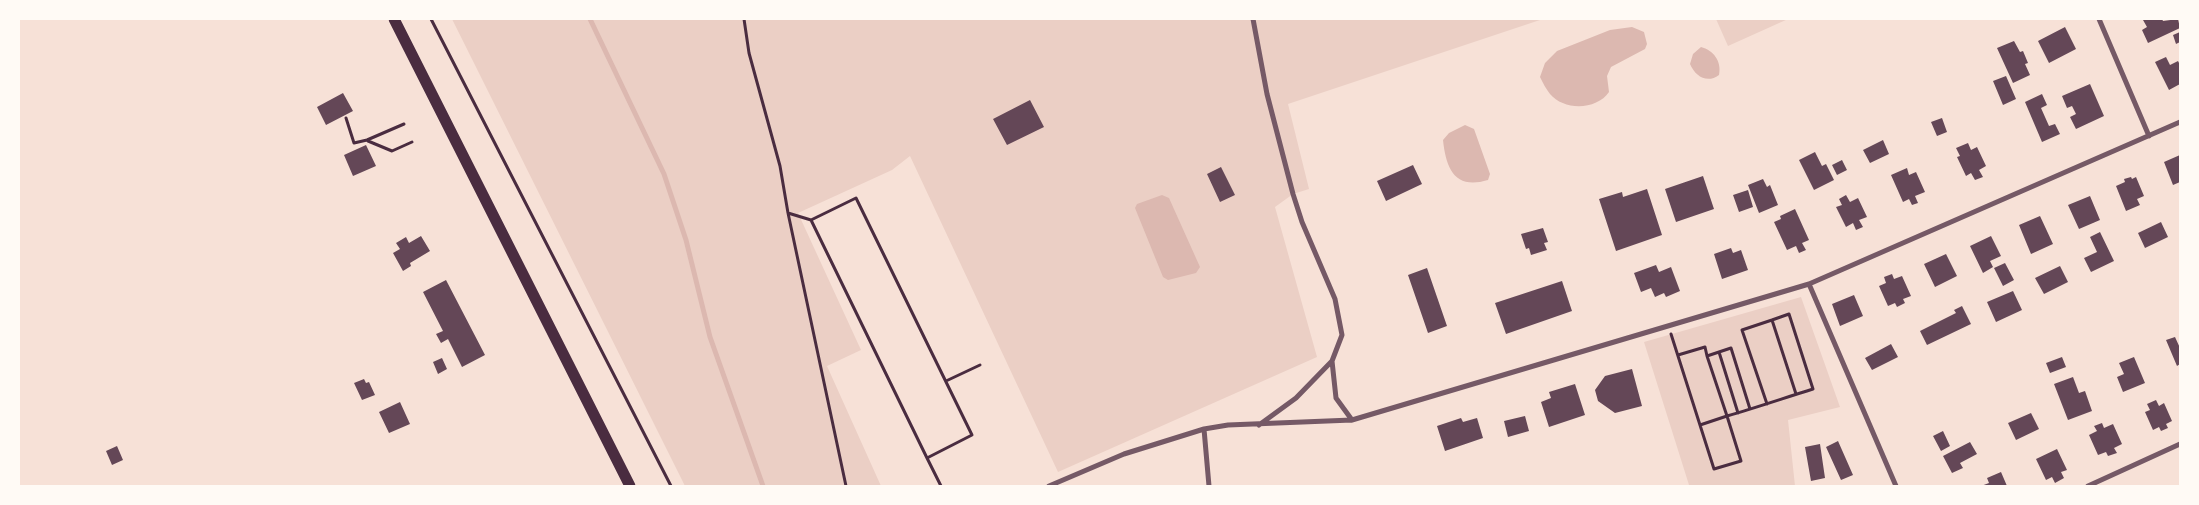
<!DOCTYPE html>
<html>
<head>
<meta charset="utf-8">
<style>
	body { margin:0 }
	#map { position:relative; width:2199px; height:505px; overflow:hidden; background:#f7e1d7; font-family:"Nunito Sans",sans-serif }
	canvas { display:block }
	.frame { position:absolute; inset:0; border:20px solid #fffaf5; pointer-events:none }
</style>
</head>
<body>
<div id="map">
<canvas width="2199" height="505"></canvas>
<div class="frame"></div>
</div>
<script>
const context = document.querySelector('canvas').getContext('2d');
context.lineJoin = 'round';
function fillPath(path, color) { context.fillStyle = color; context.fill(path, 'evenodd'); }
function stroke(path, color, width, dash) { context.strokeStyle = color; context.lineWidth = width; context.lineCap = dash ? 'butt' : 'round'; context.setLineDash(dash || []); context.stroke(path); }
fillPath(new Path2D(`
	M452,19H1543L1288,104L1309,189L1293,194L1275,207L1317,357L1058,472L910,156L892,170L798,213L861,350L827,366L881,486H685Z
	M1716,19H1788L1728,46Z
	M1801,297L1840,407L1788,420L1795,486H1687L1689,485L1644,342Z`), '#ebcfc5');
fillPath(new Path2D(`
	M1632,27L1644,32L1647,44L1645,49L1611,67L1607,76L1609,92C1597,110 1564,111 1550,94C1546,89 1543,83 1540,77L1545,63L1557,51L1610,30Z
	M1701,47C1713,50 1722,61 1719,75C1707,84 1695,76 1690,64L1693,54Z
	M1465,125L1474,129L1490,174L1488,180C1455,190 1446,169 1443,140L1449,133Z
	M1162,195L1169,198L1200,267L1196,273L1168,280L1163,277L1135,208L1137,204Z`), '#dcb8b0');
stroke(new Path2D(`
	M590,19L664,174L686,240L710,337L763,486`), '#dcb8b0', 5);
fillPath(new Path2D(`
	M2145,19H2162L2163,21L2178,19L2180,28L2148,43L2142,30L2147,27L2143,20Z
	M2065,27L2076,49L2049,63L2038,41Z
	M2180,32V42L2176,44L2173,35Z
	M2014,41L2020,52L2023,51L2028,63L2025,64L2030,75L2013,83L1997,48Z
	M2166,57L2170,65L2178,61L2180,65V84L2169,90L2155,62Z
	M2006,76L2016,99L2003,105L1993,81Z
	M2090,84L2104,116L2076,129L2070,117L2076,114L2072,106L2067,108L2062,96Z
	M343,93L353,111L326,125L317,107Z
	M2042,94L2047,105L2041,108L2049,126L2055,124L2060,134L2042,142L2025,102Z
	M1030,100L1044,127L1007,145L993,119Z
	M1942,118L1947,132L1937,136L1931,122Z
	M1883,140L1889,154L1870,163L1863,150Z
	M1968,143L1971,150L1977,147L1986,166L1979,170L1983,177L1975,180L1971,173L1966,176L1957,157L1960,156L1956,148Z
	M366,145L376,166L353,176L344,155Z
	M1815,152L1822,166L1826,164L1834,180L1814,190L1799,160Z
	M2180,155V182L2173,185L2164,162Z
	M1842,160L1847,170L1837,175L1832,165Z
	M1413,165L1422,184L1386,201L1377,181Z
	M1221,167L1235,195L1220,202L1207,174Z
	M1907,168L1909,175L1916,172L1925,192L1915,196L1918,203L1912,205L1909,199L1903,202L1891,175Z
	M1703,176L1714,209L1676,222L1665,189Z
	M2131,177L2132,179L2136,177L2144,196L2137,199L2140,205L2126,211L2116,186L2125,182L2124,179Z
	M1763,179L1767,187L1770,185L1778,205L1759,213L1748,185Z
	M1647,189L1662,235L1616,251L1599,199L1622,192L1623,197Z
	M1748,190L1753,207L1739,212L1733,195Z
	M1846,195L1850,202L1858,198L1867,217L1859,220L1863,227L1856,230L1853,223L1846,227L1836,207L1842,205L1839,199Z
	M2090,196L2100,220L2079,229L2068,205Z
	M1795,209L1809,240L1802,243L1806,250L1799,253L1796,246L1787,250L1774,222L1781,219L1780,216Z
	M2040,216L2053,244L2031,254L2019,225Z
	M2161,222L2168,237L2145,248L2138,233Z
	M1543,228L1548,242L1544,243L1547,250L1531,255L1529,248L1526,249L1521,234Z
	M2100,232L2114,261L2091,272L2084,258L2097,252L2090,237Z
	M421,236L430,251L410,263L411,266L403,271L393,253L400,249L396,243L406,237L409,243Z
	M1991,236L2001,256L1990,261L1993,267L1983,273L1970,246Z
	M1731,248L1733,253L1741,250L1748,270L1722,279L1714,254Z
	M1946,254L1957,276L1935,287L1924,264Z
	M2005,263L2014,280L2003,286L1994,268Z
	M1656,265L1659,272L1671,267L1680,291L1666,297L1664,293L1655,297L1651,288L1641,292L1634,273Z
	M2060,266L2068,282L2044,294L2035,278Z
	M1427,268L1447,326L1428,333L1408,275Z
	M1892,274L1894,279L1902,276L1911,296L1903,299L1905,303L1897,307L1895,303L1888,306L1879,286L1886,283L1884,277Z
	M446,280L485,355L462,367L448,339L441,343L436,334L443,331L423,292Z
	M1562,281L1572,311L1506,334L1495,303Z
	M2013,291L2022,310L1996,322L1987,302Z
	M1854,295L1863,316L1840,326L1832,304Z
	M1962,306L1971,324L1927,345L1920,331L1956,313L1954,310Z
	M2175,337L2180,348V364L2177,366L2166,340Z
	M1891,344L1898,357L1872,370L1865,358Z
	M2062,357L2066,367L2050,373L2046,363Z
	M2134,357L2145,383L2123,392L2117,377L2124,374L2119,363Z
	M442,358L447,369L438,374L433,362Z
	M1632,369L1642,406L1615,413L1598,401L1595,390L1605,376Z
	M2073,377L2079,393L2085,391L2092,411L2068,420L2054,384Z
	M364,379L366,383L369,382L375,395L362,400L354,383Z
	M1575,384L1585,415L1549,427L1541,402L1551,398L1549,392Z
	M2156,400L2159,406L2164,403L2172,421L2166,424L2168,428L2161,431L2159,427L2153,430L2145,412L2150,410L2147,404Z
	M400,402L410,424L389,433L379,412Z
	M2031,413L2039,429L2016,440L2008,423Z
	M1525,416L1529,431L1508,437L1504,421Z
	M1461,418L1463,422L1477,418L1483,438L1445,451L1437,426Z
	M2102,423L2104,428L2113,424L2122,444L2114,448L2117,453L2108,456L2106,452L2098,455L2089,435L2097,431L2094,426Z
	M1943,431L1950,446L1941,451L1933,436Z
	M1838,441L1853,475L1841,480L1826,447Z
	M1970,442L1977,454L1960,463L1963,468L1952,473L1943,456Z
	M1820,444L1825,478L1811,481L1805,447Z
	M117,446L123,460L112,465L106,451Z
	M2057,449L2067,470L2061,472L2064,478L2055,483L2052,477L2046,480L2036,459Z
	M2001,472L2007,486H1981L1989,483L1987,478Z`), '#644757');
stroke(new Path2D(`
	M431,19L671,486
	M744,19L749,53L780,166L788,213L846,486
	M346,118L354,143L367,140L404,124
	M368,141L392,151L412,142
	M788,213L811,220
	M1671,334L1714,469L1741,461L1727,416C1755,408 1784,398 1813,389L1789,314L1772,320L1796,394
	M1719,352L1738,413
	M1678,355L1705,347L1707,356L1731,348L1750,409
	M946,381L980,365
	M1767,404L1742,330L1772,320
	M1700,425L1727,416L1707,356
	M927,458L972,435L856,198L811,220L927,458L941,486`), '#4a2c40', 3);
stroke(new Path2D(`
	M1253,19L1267,94L1293,194L1302,222L1335,299L1342,335L1332,361L1336,398L1352,420
	M2099,19L2149,136
	M1809,284L1896,486
	M1259,425L1296,398L1332,361
	M1204,429L1209,486
	M1049,486L1124,454L1204,429L1228,425L1352,420L1809,284L2180,122
	M2088,486L2180,444`), '#755966', 5);
stroke(new Path2D(`
	M394,19L630,486`), '#4a2c40', 11);
</script>
</body>
</html>
